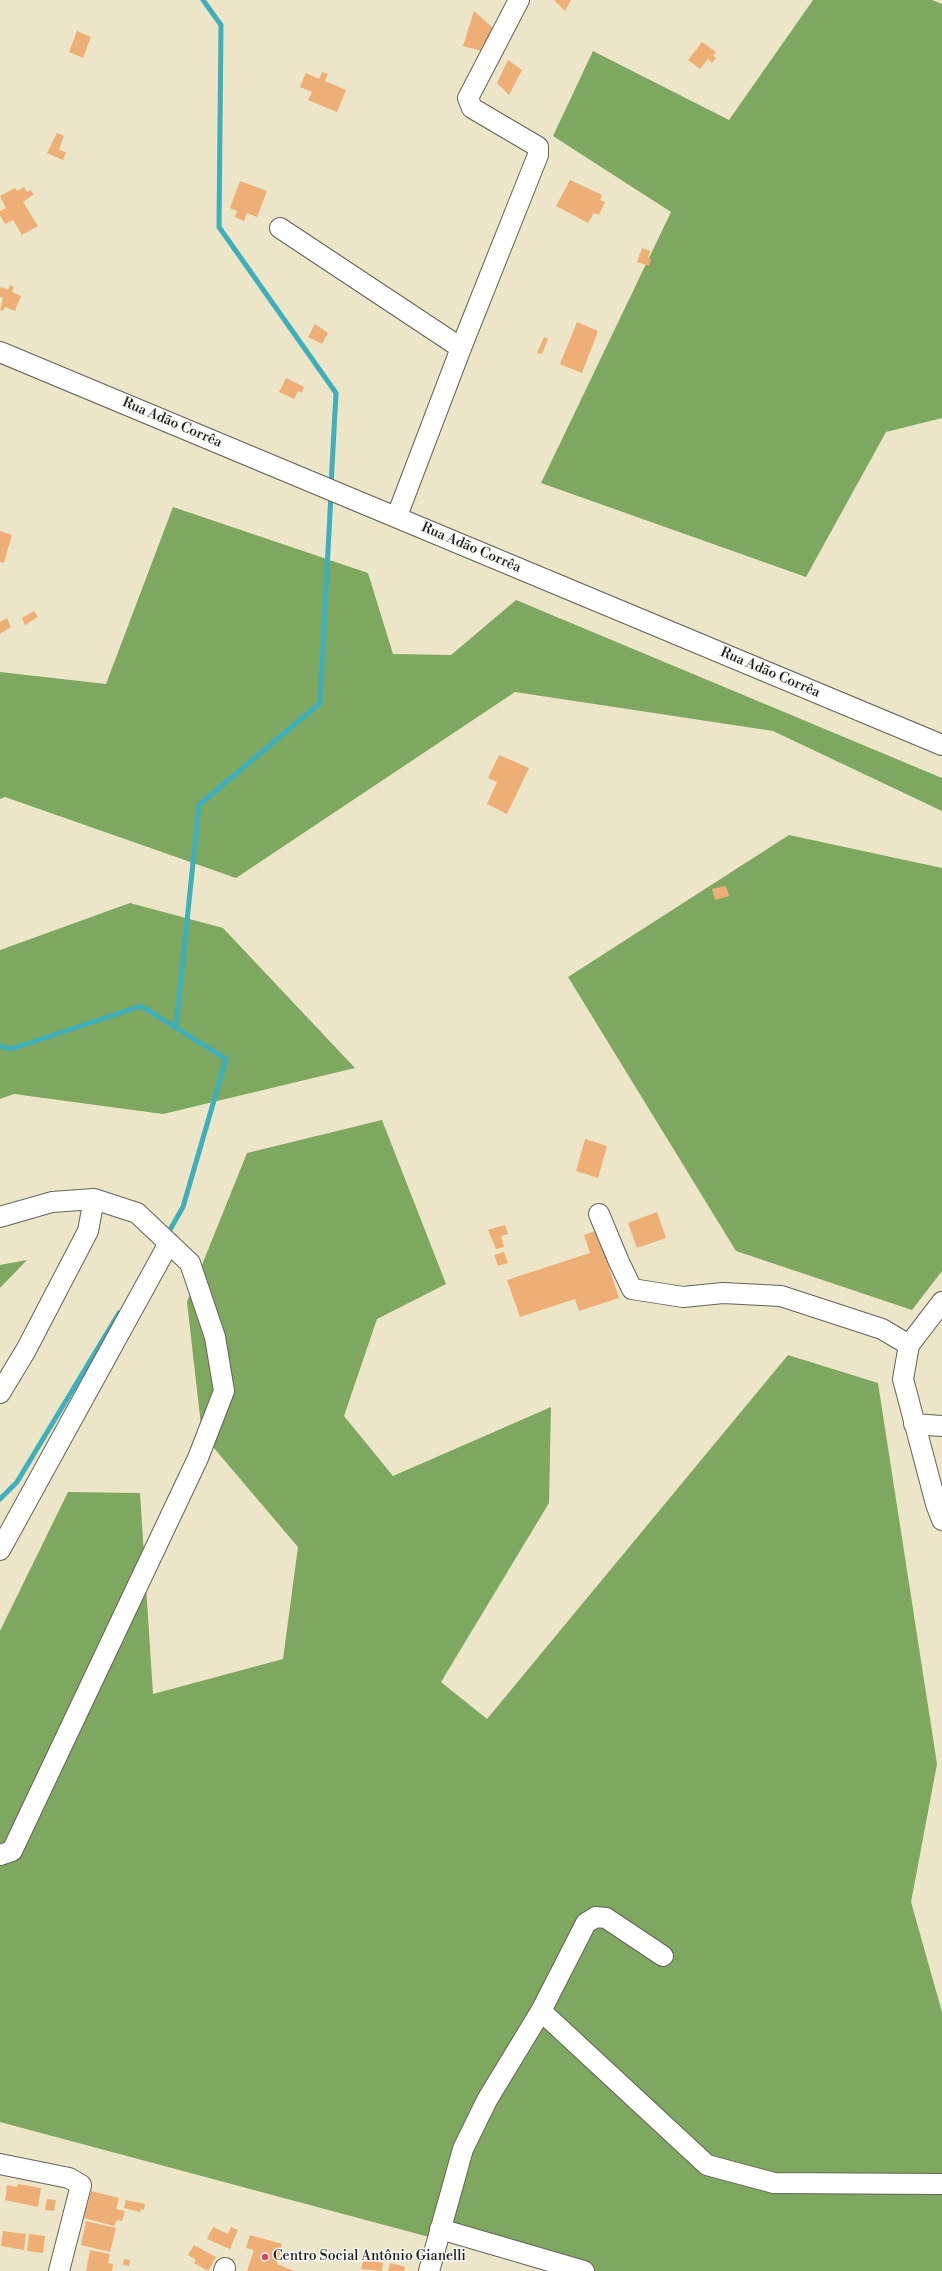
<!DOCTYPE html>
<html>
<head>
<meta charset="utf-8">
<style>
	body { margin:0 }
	canvas { display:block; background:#ece5c8 }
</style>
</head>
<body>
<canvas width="942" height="2271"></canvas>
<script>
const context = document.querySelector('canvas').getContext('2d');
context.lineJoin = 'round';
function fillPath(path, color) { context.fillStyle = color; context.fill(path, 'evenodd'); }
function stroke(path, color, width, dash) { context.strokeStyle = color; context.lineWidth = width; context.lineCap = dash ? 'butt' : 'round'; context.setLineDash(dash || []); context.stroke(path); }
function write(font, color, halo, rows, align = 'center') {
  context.font = font + ' "Libre Bodoni",serif'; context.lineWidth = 3; context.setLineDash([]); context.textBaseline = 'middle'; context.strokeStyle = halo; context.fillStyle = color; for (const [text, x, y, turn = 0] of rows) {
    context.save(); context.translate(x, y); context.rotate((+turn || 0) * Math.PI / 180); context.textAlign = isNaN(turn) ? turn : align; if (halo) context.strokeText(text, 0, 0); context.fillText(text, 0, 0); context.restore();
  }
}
fillPath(new Path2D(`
	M813,0H932L942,4V418L886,432L806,577L541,483L671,212L553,136L593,51L729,120Z
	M173,507L368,573L393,654L451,655L516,600L942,778V811L773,731L515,692L236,878L5,797L0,799V672L106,684Z
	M789,835L942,868V1271L912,1310L736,1251L568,977Z
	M130,903L223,928L355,1068L163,1114L14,1094L0,1099V950Z
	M382,1120L446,1284L377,1319L344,1416L393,1476L551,1407L549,1503L441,1682L487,1719L788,1355L878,1383L937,1764L911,1902L942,2012V2271H556L0,2122V1631L68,1492L140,1493L153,1694L283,1659L298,1547L202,1434L187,1302L247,1153Z
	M27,1260L0,1288V1265Z`), '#7ea860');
stroke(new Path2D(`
	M203,0L221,25L219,227L336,393L331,486
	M176,1027L199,805L320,703L331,494
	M0,1046L11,1049L141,1006L226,1059L183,1207L167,1235
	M0,1499L17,1482L119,1313`), '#40afbc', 5);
fillPath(new Path2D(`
	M554,0H571L565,11Z
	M474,11L493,28L482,51L463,46Z
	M77,31L91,37L83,58L69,52Z
	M702,42L716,52L713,56L716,58L712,63L708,59L700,69L688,60Z
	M508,60L522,70L509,95L497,83Z
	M322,72L328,74L325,81L346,90L337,112L308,100L312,92L300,87L306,73L319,79Z
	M57,133L64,136L59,150L66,152L63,160L47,153Z
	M570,180L602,195L600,200L605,202L599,215L594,213L588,223L556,206Z
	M240,181L267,191L257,217L247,213L244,221L235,217L237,211L230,208Z
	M24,187L27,192L30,190L34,194L23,202L38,226L22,235L13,220L5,224L0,215V211L6,208L0,196L15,188L17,191Z
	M642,248L650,251L648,258L651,259L649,266L637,262Z
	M10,285L14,287L12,292L21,296L15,311L5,307L3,311L0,310L3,298L0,297V290L1,287L8,290Z
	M577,322L598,331L582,373L560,364Z
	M315,324L328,333L322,344L308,337Z
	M544,337L548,339L542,354L537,353Z
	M286,378L304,387L302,393L298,391L294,399L279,392Z
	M0,531L12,535L4,563L0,562Z
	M34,611L38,617L25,625L22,618Z
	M7,618L11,627L0,634V622Z
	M499,755L529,768L507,814L487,804L497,782L488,778Z
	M726,886L729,896L715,900L712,889Z
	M585,1139L607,1146L598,1178L576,1171Z
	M657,1212L666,1238L637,1248L628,1223Z
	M505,1225L508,1234L501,1236L504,1247L496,1249L488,1230Z
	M597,1230L619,1298L579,1311L575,1299L520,1317L507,1280L590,1253L584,1235Z
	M504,1252L508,1263L498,1266L494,1255Z
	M18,2184L41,2188L38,2207L5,2200L7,2185L17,2187Z
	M91,2191L119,2198L116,2209L125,2211L122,2221L117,2220L114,2226L84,2218Z
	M47,2199L56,2200L54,2211L45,2210Z
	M126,2200L145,2204L144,2210L141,2209L140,2212L124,2208Z
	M86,2221L116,2228L110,2252L81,2245Z
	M213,2227L228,2234L231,2227L238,2230L230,2249L207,2239Z
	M3,2231L26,2234L24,2250L1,2246Z
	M29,2234L45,2236L43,2253L27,2251Z
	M250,2235L282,2244L277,2264L294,2271H247L254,2250L246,2248Z
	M194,2245L216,2257L208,2271L194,2263L196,2260L188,2255Z
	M90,2250L110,2254L108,2263L113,2264L112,2271H86Z
	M364,2258L383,2263L382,2271L361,2269Z
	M124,2259L130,2260L129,2266L123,2265Z
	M390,2263L405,2267L404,2271H388Z`), '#edaf75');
const minor = new Path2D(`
	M280,228L461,348
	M0,352L942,745
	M397,516L461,348L538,155V147L535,145L472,108L468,98L519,0
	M599,1214L619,1262L632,1289L683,1297L723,1293L781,1296L882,1329L909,1345
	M0,1217L52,1202L94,1199L137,1213L190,1263L215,1337L224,1391L198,1458L12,1851L0,1855
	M942,1302L909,1345L903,1379L936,1504L942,1520
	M0,1393L26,1350L88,1231L94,1199
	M914,1424L942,1426
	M0,1550L169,1243
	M541,2011L707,2165L774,2183L942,2184
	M0,2164L69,2178L81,2185L59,2271
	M440,2229L584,2271
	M224,2271L225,2268
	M429,2271L463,2149L487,2100L541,2011L586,1923L596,1917L606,1918L663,1956`);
stroke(minor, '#656258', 22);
stroke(minor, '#fff', 20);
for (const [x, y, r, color] of [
	[265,2257,4,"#d1495b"]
]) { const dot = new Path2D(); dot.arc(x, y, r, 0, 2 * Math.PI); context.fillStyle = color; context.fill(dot); stroke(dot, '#f6f6f2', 1.5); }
write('14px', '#1c1c1c', '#f6f6f2', [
	["Rua Adão Corrêa",172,423,23],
	["Rua Adão Corrêa",471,548,23],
	["Rua Adão Corrêa",770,673,23]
]);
write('14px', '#1c1c1c', '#f6f6f2', [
	["Centro Social Antônio Gianelli",273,2257]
], 'left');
</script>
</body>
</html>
